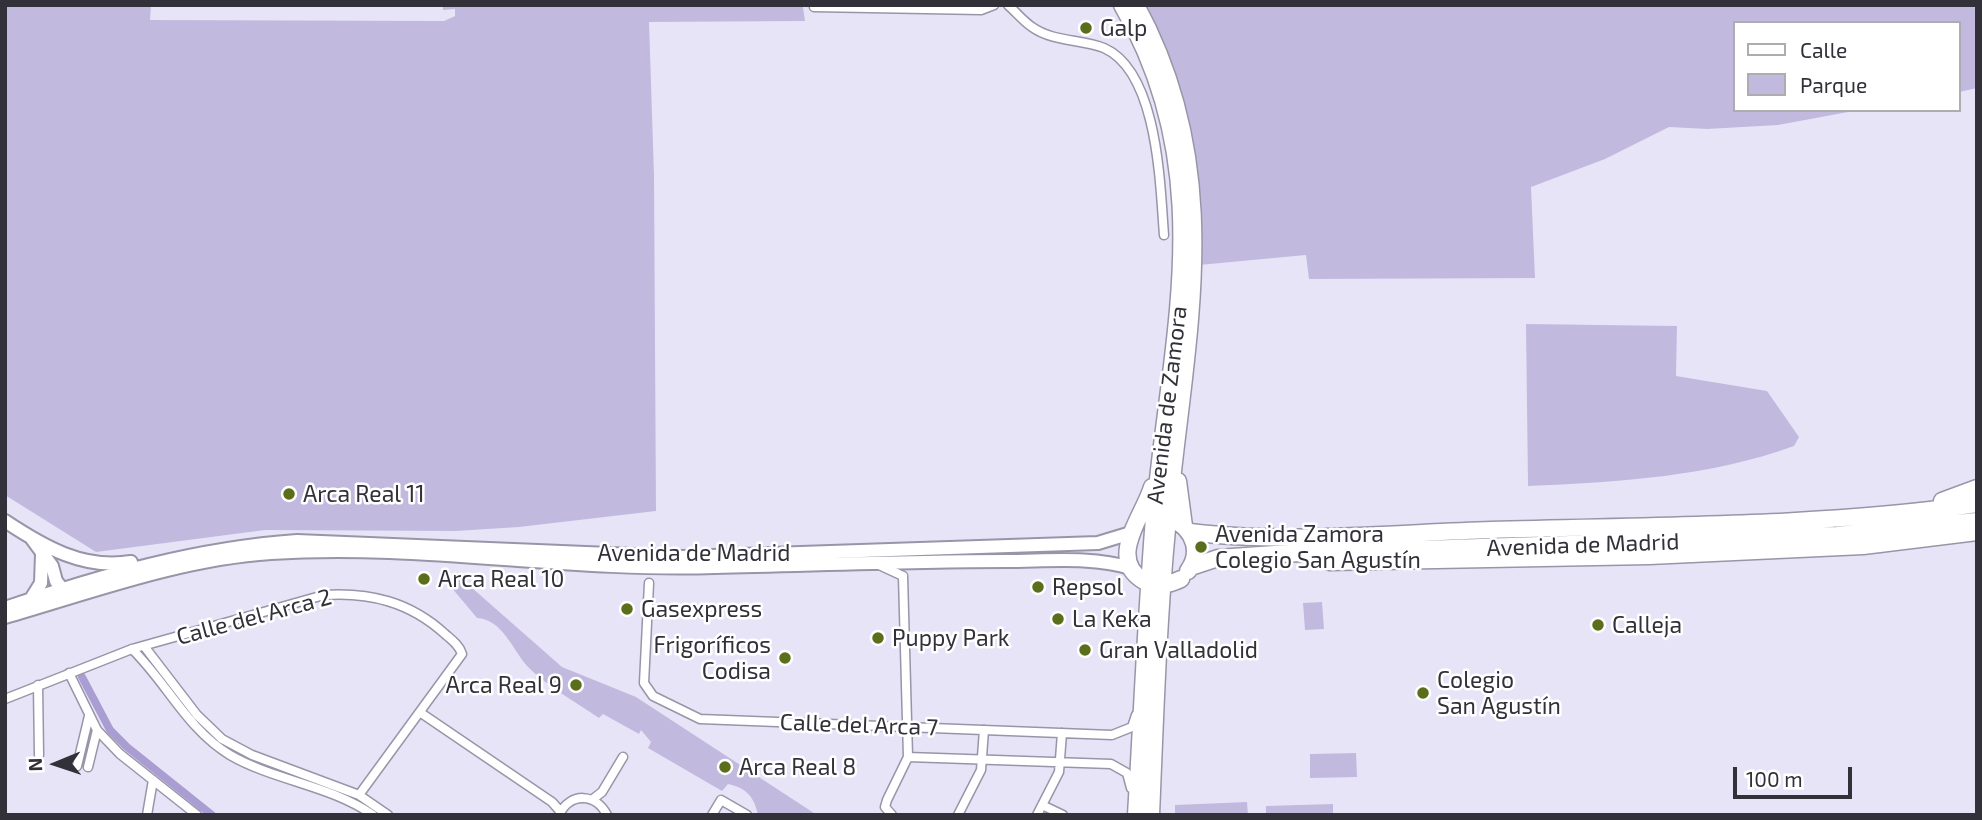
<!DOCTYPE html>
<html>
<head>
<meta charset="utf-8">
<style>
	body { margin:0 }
	#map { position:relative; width:1982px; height:820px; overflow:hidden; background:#e8e4f8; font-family:"Exo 2",sans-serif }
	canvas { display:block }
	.frame { position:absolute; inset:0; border:7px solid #323038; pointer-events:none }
	.legend { position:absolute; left:1733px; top:21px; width:228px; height:91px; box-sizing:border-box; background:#fff; border:2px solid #adacaf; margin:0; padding:9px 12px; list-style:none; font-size:21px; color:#323038 }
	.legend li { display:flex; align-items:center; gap:14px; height:35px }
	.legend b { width:35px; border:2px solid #adacaf }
	.north { position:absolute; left:21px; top:729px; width:70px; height:70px; -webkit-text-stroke:5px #fff; paint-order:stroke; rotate:268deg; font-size:19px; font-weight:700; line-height:28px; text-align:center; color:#323038 }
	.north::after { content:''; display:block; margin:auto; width:24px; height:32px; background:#323038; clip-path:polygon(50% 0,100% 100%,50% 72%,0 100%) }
	.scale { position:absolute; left:1733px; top:767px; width:119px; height:32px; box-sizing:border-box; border:4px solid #323038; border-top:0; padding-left:9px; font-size:21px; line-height:24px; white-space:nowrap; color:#323038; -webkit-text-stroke:5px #fff; paint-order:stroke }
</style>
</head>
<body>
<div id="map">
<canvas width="1982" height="820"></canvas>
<div class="frame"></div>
<ul class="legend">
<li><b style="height:9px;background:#fff"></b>Calle</li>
<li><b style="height:19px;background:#c2bade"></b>Parque</li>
</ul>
<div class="north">N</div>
<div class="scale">100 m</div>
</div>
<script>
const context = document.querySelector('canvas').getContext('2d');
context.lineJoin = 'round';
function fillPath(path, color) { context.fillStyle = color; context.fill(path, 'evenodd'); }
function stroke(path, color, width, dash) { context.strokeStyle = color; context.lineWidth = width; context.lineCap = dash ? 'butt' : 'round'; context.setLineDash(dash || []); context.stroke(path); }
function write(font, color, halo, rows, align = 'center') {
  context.font = font + ' "Exo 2",sans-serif'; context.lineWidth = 5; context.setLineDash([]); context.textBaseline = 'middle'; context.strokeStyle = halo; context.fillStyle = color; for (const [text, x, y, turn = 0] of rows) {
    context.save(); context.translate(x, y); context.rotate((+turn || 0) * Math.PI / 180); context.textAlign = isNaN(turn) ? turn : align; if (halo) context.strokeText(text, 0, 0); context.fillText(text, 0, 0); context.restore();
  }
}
fillPath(new Path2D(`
	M5,5H151L150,20L444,21L455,16V9L443,10V5H843V8L803,7L805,21L649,22L654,175L656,511L519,527L456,531L265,530L96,552L5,495Z
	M1142,5H1974L1977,17V88L1959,92V23H1735V110H1859L1778,125L1707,129L1669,127L1605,159L1531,187L1535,278L1309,279L1306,255L1199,265L1196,171L1185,114Z
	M1526,324L1677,326L1676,376L1767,391L1799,437L1794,446C1709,477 1618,482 1528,486Z
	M463,580L562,667L636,697L817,815H758C754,796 746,788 728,784L722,791L648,748L651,742L641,730L639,734L603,714L599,718C576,702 546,686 527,666C513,650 502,619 477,618L446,581Z
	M1322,602L1324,629L1305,630L1303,603Z
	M1356,753L1357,777L1310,778V754Z
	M1247,802L1248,815H1175V805Z
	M1333,804V815H1266V806Z`), '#c2bade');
stroke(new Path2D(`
	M82,677L110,730L127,747L212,815`), '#aa9dd2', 8);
const street = new Path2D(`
	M1008,5C1016,12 1023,21 1032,27C1053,42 1081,39 1104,48C1158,72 1160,184 1164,235
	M814,7L981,10L994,5
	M877,564L903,576
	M649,583L644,683L653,696L700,719L1112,735L1132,727L1136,715
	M144,646L197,715L222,739L252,755L359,795L388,815
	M132,649C167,683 187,729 230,755C275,781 330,785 373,815
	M69,673L97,730L120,754L197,815
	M38,685L39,755
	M5,699L132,649L324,595C370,592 410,602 445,634C452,640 459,645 462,654L359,795
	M421,713L552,802L560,811
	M908,757L1111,764L1127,773L1131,788
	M77,766L89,716
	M88,767L97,730
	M593,799L602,792L623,757
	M1042,805L1063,815
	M147,815L153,780
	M559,815C570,792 596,793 607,815
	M712,815L721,800L747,815
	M892,815L885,807L887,800L908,757L903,576
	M958,815L981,770L984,730
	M1037,815L1059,772L1062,733`);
const primary = new Path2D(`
	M5,521C44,547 84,570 131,562
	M32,539L52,566L56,581L66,594
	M31,599L41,583L42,554
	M5,608C101,575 197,548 297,541L682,557L1098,543L1131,533
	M5,617C92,592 180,559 271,553C419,543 567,572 715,567C812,565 909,561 1006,561C1048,561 1091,556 1131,568`);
const highway = new Path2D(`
	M1122,5C1221,175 1170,336 1154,518C1146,617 1142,716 1136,815
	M1136,5C1231,179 1183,344 1167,529C1158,624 1155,720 1151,815
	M1178,481L1184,526
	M1152,487C1144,515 1106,559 1144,581C1156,588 1168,585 1181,579
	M1942,501L1977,488
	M1161,517C1188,519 1205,548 1188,571
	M1190,532C1283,544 1395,533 1491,530C1652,525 1817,527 1977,504
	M1329,562L1649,556L1863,546L1977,532
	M1191,567L1218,558L1275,554L1837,535L1977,521`);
stroke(street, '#9995a8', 11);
stroke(primary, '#9995a8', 16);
stroke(highway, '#9995a8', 19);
stroke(street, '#fff', 8);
stroke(primary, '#fff', 12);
stroke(highway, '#fff', 16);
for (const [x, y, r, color] of [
	[1086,28,7,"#5a6e1c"],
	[289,494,7,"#5a6e1c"],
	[1201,547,7,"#5a6e1c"],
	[424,579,7,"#5a6e1c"],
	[1038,587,7,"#5a6e1c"],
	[627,609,7,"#5a6e1c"],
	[1058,619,7,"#5a6e1c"],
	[1598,625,7,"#5a6e1c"],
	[878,638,7,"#5a6e1c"],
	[1085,650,7,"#5a6e1c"],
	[785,658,7,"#5a6e1c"],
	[576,685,7,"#5a6e1c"],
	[1423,693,7,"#5a6e1c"],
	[725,767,7,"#5a6e1c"]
]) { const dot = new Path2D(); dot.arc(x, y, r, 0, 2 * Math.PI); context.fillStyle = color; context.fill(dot); stroke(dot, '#fff', 2.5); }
write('23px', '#323038', '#fff', [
	["Galp",1100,28],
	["Arca Real 11",303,494],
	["Avenida Zamora",1215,534],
	["Colegio San Agustín",1215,560],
	["Arca Real 10",438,579],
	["Repsol",1052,587],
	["Gasexpress",641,609],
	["La Keka",1072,619],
	["Calleja",1612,625],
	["Puppy Park",892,638],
	["Frigoríficos",771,645,"right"],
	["Codisa",771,671,"right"],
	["Gran Valladolid",1099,650],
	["Colegio",1437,680],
	["San Agustín",1437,706],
	["Arca Real 9",562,685,"right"],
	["Arca Real 8",739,767]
], 'left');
write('23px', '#323038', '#fff', [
	["Avenida de Zamora",1167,405,-83],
	["Avenida de Madrid",1583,545,-2],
	["Avenida de Madrid",694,553],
	["Calle del Arca 2",254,617,-15],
	["Calle del Arca 7",859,725,2]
]);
</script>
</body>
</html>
